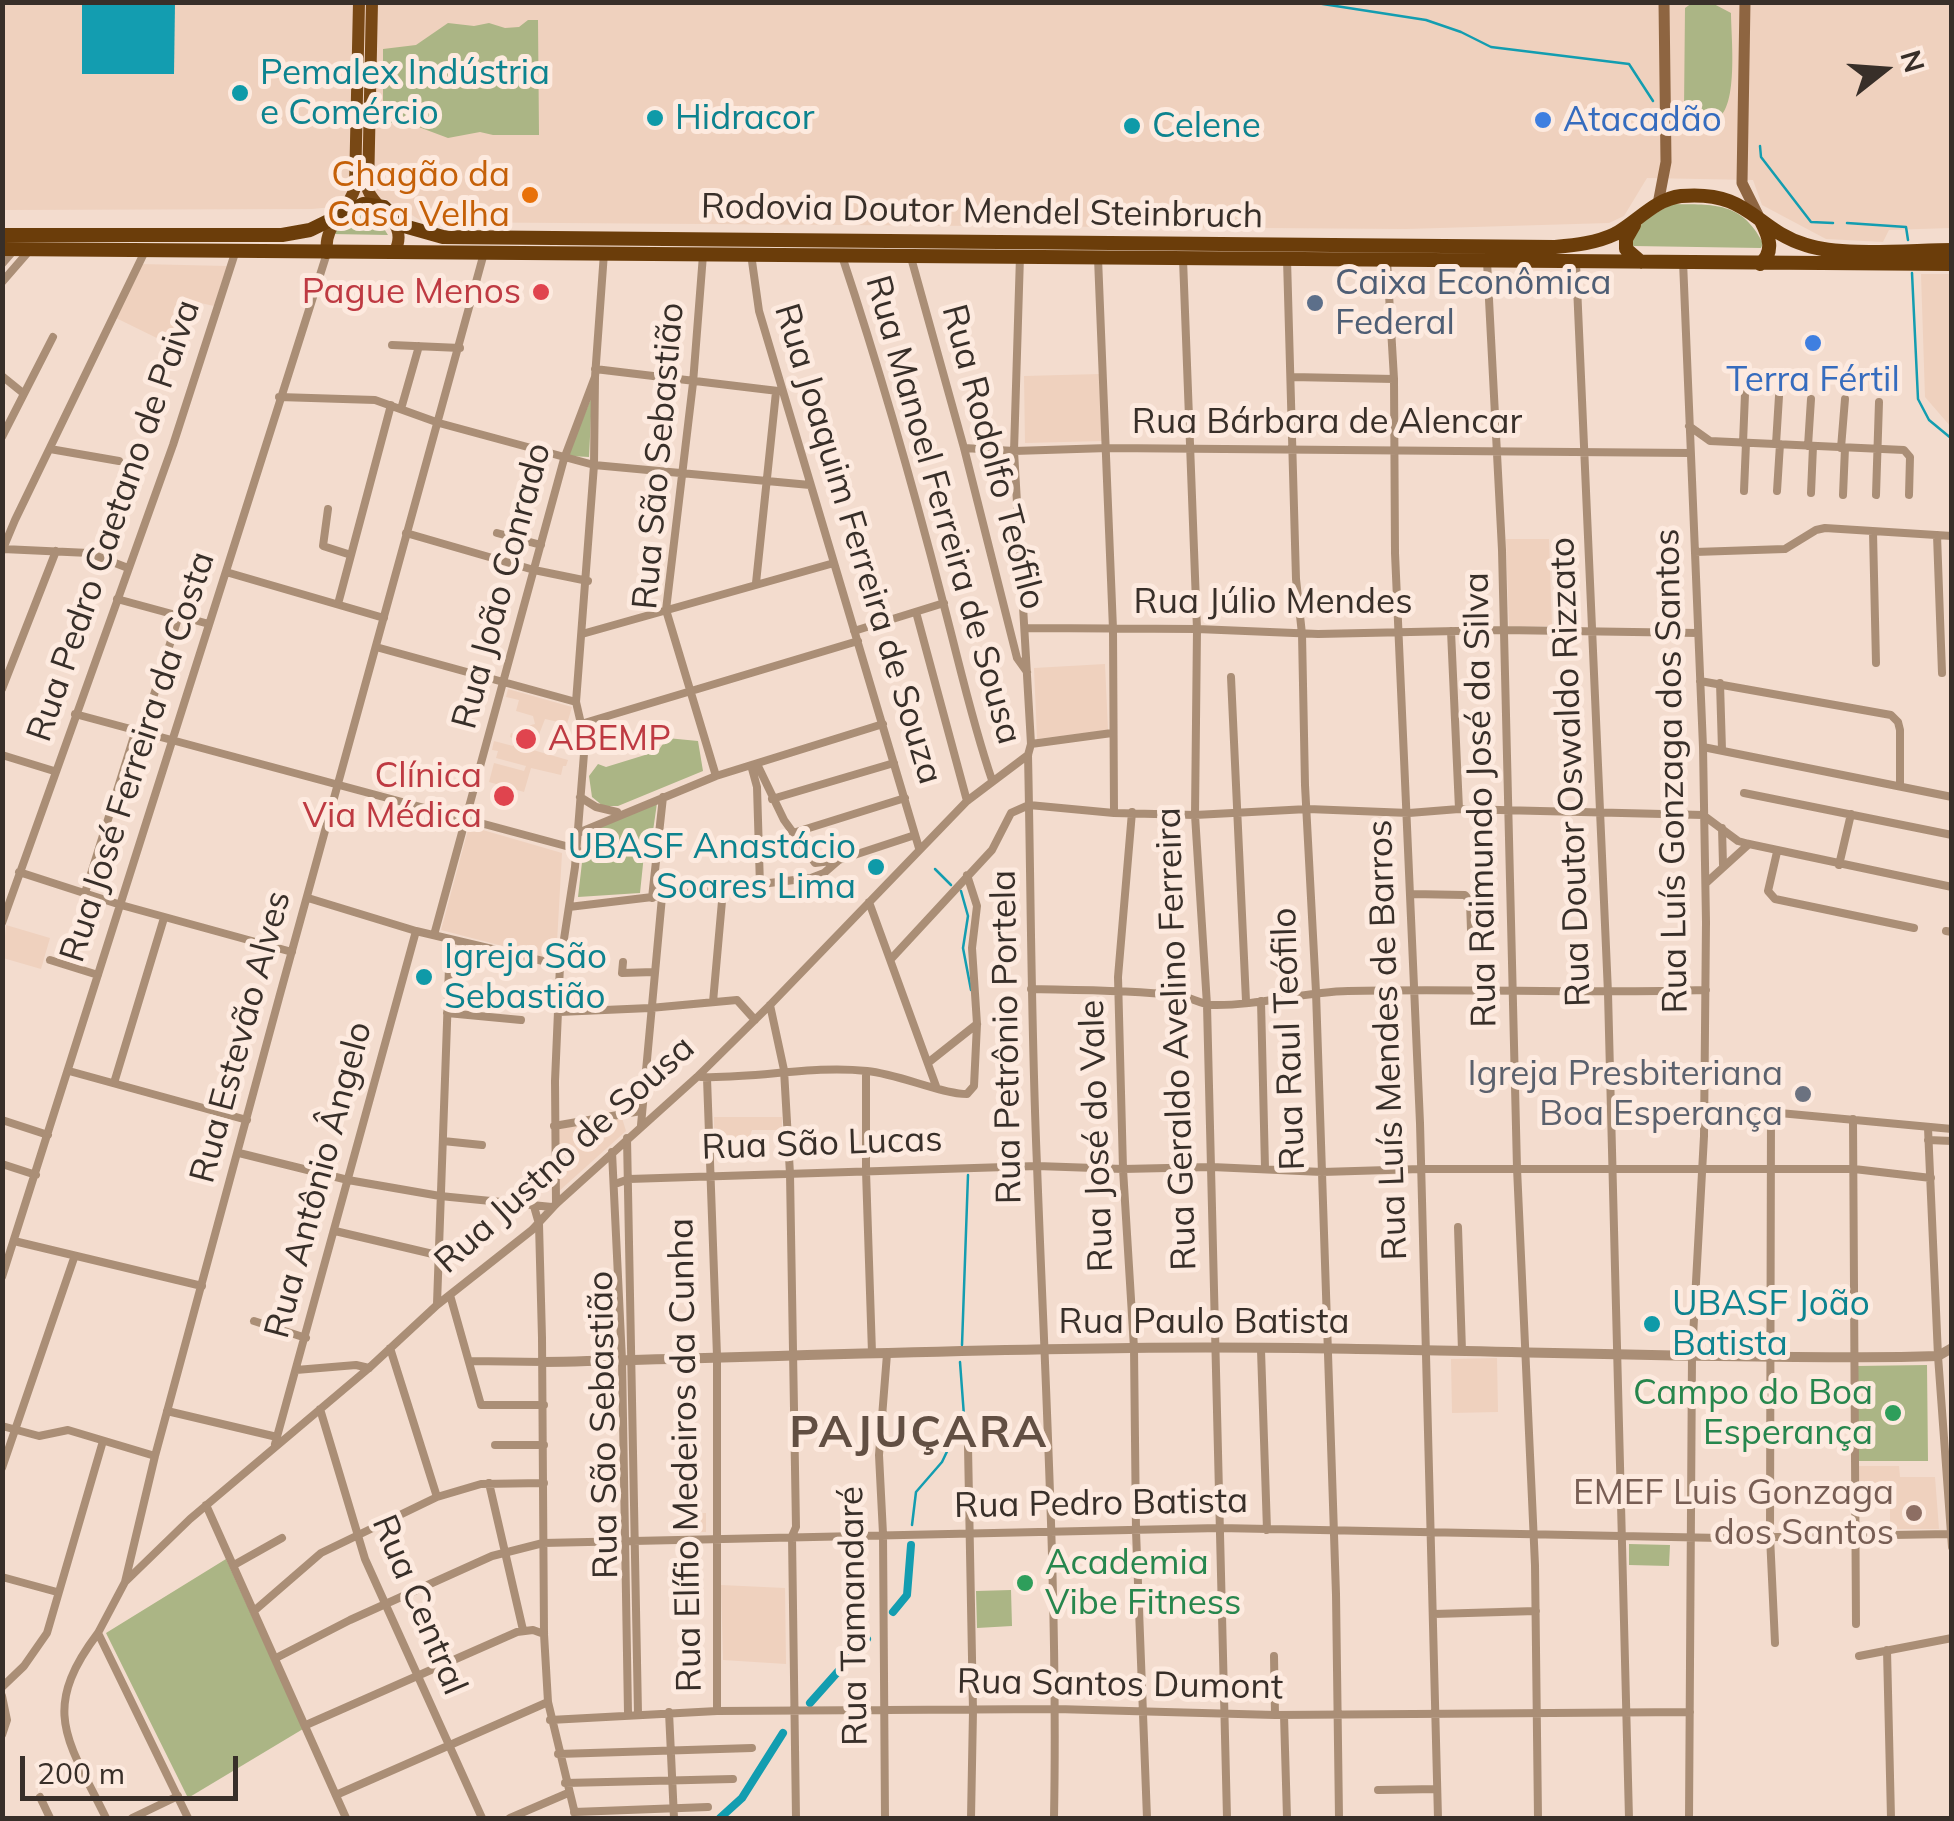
<!DOCTYPE html>
<html>
<head>
<meta charset="utf-8">
<style>
	body { margin:0 }
	#map { position:relative; width:1954px; height:1821px; overflow:hidden; background:#f3dcce; font-family:Mulish,sans-serif }
	canvas { display:block }
	.frame { position:absolute; inset:0; border:5px solid #382f29; pointer-events:none }
	.north { position:absolute; left:1834px; top:20px; width:100px; height:100px; -webkit-text-stroke:8px #fdeadf; paint-order:stroke; rotate:73deg; font-size:28px; font-weight:700; line-height:40px; text-align:center; color:#382f29 }
	.north::after { content:''; display:block; margin:auto; width:35px; height:45px; background:#382f29; clip-path:polygon(50% 0,100% 100%,50% 72%,0 100%) }
	.scale { position:absolute; left:20px; top:1756px; width:218px; height:45px; box-sizing:border-box; border:5px solid #382f29; border-top:0; padding-left:12px; font-size:30px; line-height:35px; white-space:nowrap; color:#382f29; -webkit-text-stroke:8px #fdeadf; paint-order:stroke }
</style>
</head>
<body>
<div id="map">
<canvas width="1954" height="1821"></canvas>
<div class="frame"></div>
<div class="north">N</div>
<div class="scale">200 m</div>
</div>
<script>
const context = document.querySelector('canvas').getContext('2d');
context.lineJoin = 'round';
function fillPath(path, color) { context.fillStyle = color; context.fill(path, 'evenodd'); }
function stroke(path, color, width, dash) { context.strokeStyle = color; context.lineWidth = width; context.lineCap = dash ? 'butt' : 'round'; context.setLineDash(dash || []); context.stroke(path); }
function write(font, color, halo, rows, align = 'center') {
  context.font = font + ' Mulish,sans-serif'; context.lineWidth = 10; context.setLineDash([]); context.textBaseline = 'middle'; context.strokeStyle = halo; context.fillStyle = color; for (const [text, x, y, turn = 0] of rows) {
    context.save(); context.translate(x, y); context.rotate((+turn || 0) * Math.PI / 180); context.textAlign = isNaN(turn) ? turn : align; if (halo) context.strokeText(text, 0, 0); context.fillText(text, 0, 0); context.restore();
  }
}
fillPath(new Path2D(`
	M2,3H1951V228L1889,230L1883,242L1826,239L1762,205L1753,180L1647,178L1624,216L1609,223L1406,229L423,222L386,199L343,196L333,207L312,209L3,210Z
	M140,264L227,266L214,306L196,302L192,309L182,306L167,343L116,318Z
	M1921,274H1951V427L1925,397Z
	M1100,374L1103,441L1025,443L1024,376Z
	M1506,539H1549L1552,626H1509Z
	M1105,664L1108,730L1037,739L1034,668Z
	M508,689L572,707L567,724L545,719L533,750L568,760L566,766H563L561,775L531,768L524,792L489,782L494,763L524,771L526,766L496,758L498,751L492,750L494,741L513,746L515,739L510,737L511,733L525,737L523,727L535,724L533,716L516,711L519,700L506,697Z
	M469,826L562,853L556,960L441,930Z
	M6,925L50,938L41,969L3,958Z
	M714,1117H782V1130H752L748,1142H714Z
	M622,1118L626,1131L558,1192L557,1129Z
	M1497,1358L1498,1412L1452,1413L1451,1359Z
	M1855,1466H1899L1900,1477H1935L1939,1529H1890V1497H1855Z
	M706,1513V1532H682L681,1514Z
	M721,1585L785,1588L786,1664L723,1660Z`), '#efd1be');
fillPath(new Path2D(`
	M1692,3H1712L1731,13C1731,44 1745,158 1684,109L1685,8Z
	M528,20H538L539,135H493L480,132L448,138L408,123H379L383,113V49L416,45L448,23L474,26L489,23L505,28L519,27Z
	M1672,204C1715,205 1741,201 1763,243L1761,248L1633,246L1632,239L1644,220Z
	M360,213L377,218L388,235L331,234L335,225Z
	M592,396L589,457L570,456L569,453Z
	M667,738L698,741L703,771L618,806H603L592,797L589,776L598,764L606,767L658,751Z
	M657,803L651,845H645L640,893L578,897L586,828Z
	M1927,1365L1928,1461H1858L1857,1366Z
	M1629,1544L1670,1545L1669,1566L1629,1565Z
	M226,1559L303,1729L188,1798L106,1633Z
	M1011,1590L1012,1626L977,1628L976,1591Z`), '#abb585');
fillPath(new Path2D(`
	M82,3H175L174,74H82Z`), '#139db0');
stroke(new Path2D(`
	M1310,2L1426,20L1461,32L1491,47L1629,64L1653,101
	M1760,146L1761,157L1811,222L1833,223
	M1847,223L1906,227L1908,240
	M1912,273L1918,399L1929,420L1952,439
	M935,869L951,885
	M961,891L968,916L963,948L971,990
	M962,1345L968,1175
	M912,1525L916,1492L942,1462L964,1416L960,1362`), '#139db0', 2.5);
stroke(new Path2D(`
	M893,1612L907,1595L911,1545
	M810,1703L867,1639
	M720,1818L742,1798L783,1733`), '#139db0', 8);
stroke(new Path2D(`
	M751,254L759,311L919,848
	M910,254L964,448L1017,658L1027,672
	M703,255L693,383L666,610L716,776
	M842,256C880,370 913,486 943,602C959,662 972,722 992,780
	M1020,256L1014,451L1031,744L1028,755C1031,892 1031,1028 1037,1165C1045,1383 1058,1600 1054,1818
	M1098,258L1113,629L1114,813
	M1183,259L1197,629L1195,815L1207,1005L1227,1818
	M1287,259L1296,579L1302,634L1305,785L1316,992L1336,1594L1339,1818
	M1387,260L1394,379L1395,553L1420,1123L1438,1818
	M1487,261L1502,550L1517,1168L1535,1565L1538,1818
	M1683,261L1703,747L1706,922L1704,1136L1692,1355L1689,1818
	M1576,263L1608,993L1629,1818
	M2,264L15,249
	M2,282L29,251
	M392,345L460,348
	M595,369L778,391
	M2,376L23,393
	M1291,377L1394,379
	M279,397L375,400L439,423L594,465L810,485
	M401,409L419,346
	M1689,426L1710,441L1904,450L1910,457L1909,495
	M2,437L53,337
	M1743,443L1745,394
	M1776,444L1779,396
	M1808,446L1811,399
	M964,448L1014,451L1108,448L1690,453
	M1841,448L1845,399
	M50,449L119,461
	M1744,491L1746,443
	M1777,491L1780,444
	M1811,493L1813,446
	M1843,495L1845,448
	M1876,495L1879,402
	M328,509L323,546L351,555
	M1873,532L1876,663
	M406,533L534,570L588,581
	M497,533L541,545
	M1937,535L1942,673
	M3,549L89,553L128,568
	M2,551L15,520L146,249
	M1695,552L1785,549L1816,530L1825,528L1952,536
	M226,572L384,618
	M756,583L776,392
	M117,599L209,624
	M338,604L391,405
	M916,612L967,801
	M1027,628L1197,629L1318,634L1503,630L1698,633
	M854,631L944,603
	M1451,631L1459,809
	M582,634L834,563
	M376,647L576,702
	M1231,677L1246,1001
	M1700,681L1891,715L1898,722L1900,730V786
	M1720,683L1722,750
	M2,689L56,551
	M153,698L179,615
	M75,714L577,849
	M581,724L858,641
	M1031,744L1112,733
	M1703,747L1952,797
	M2,755L54,771
	M757,764L784,820L815,863L839,860L915,835
	M751,765L757,787L760,886
	M1744,793L1952,835
	M580,797L596,807L617,812
	M772,799L894,763
	M1132,812L1118,977L1123,1169L1134,1348L1136,1531L1147,1818
	M1722,828L1723,865
	M578,833L716,776L883,724
	M793,833L905,798
	M1777,852L1768,891L1775,899L1914,928
	M1839,865L1851,814
	M19,872L121,905L292,952
	M1706,883L1749,844
	M85,893L136,730
	M1412,894L1465,895L1470,901L1471,930L1491,932
	M308,898L416,931L560,965
	M652,898L663,797
	M869,902L936,1086
	M569,907L811,878L824,873L839,860
	M2,923L173,445L236,250
	M1946,931L1952,932
	M434,935L564,459L595,377L604,253
	M891,959L992,850L1011,813L1029,805L1114,813L1195,815L1308,809L1409,813L1459,809L1703,815L1738,841L1749,844L1952,887
	M50,960L98,975
	M623,962L622,973L654,972
	M1031,989C1080,990 1128,990 1176,995C1189,996 1200,1004 1212,1005C1258,1006 1302,992 1348,991C1468,988 1587,994 1706,990
	M1261,1001L1265,1168
	M713,1002L723,890
	M770,1005L784,1070L790,1174L796,1527L792,1536L796,1818
	M559,1012L650,1008L737,1000L755,1020
	M447,1013L521,1020
	M929,1062L977,1024
	M69,1071L247,1120
	M866,1071V1171L872,1353
	M701,1077C757,1079 811,1065 867,1071C899,1074 941,1094 967,1094L974,1086L977,1024L972,948L977,906L967,875
	M707,1078L717,1356V1711
	M114,1083L164,918
	M1704,1106L1952,1129
	M1771,1111L1770,1536L1775,1643
	M1853,1119L1856,1624
	M2,1120L48,1135
	M641,1125L662,897
	M554,1126L641,1111
	M1928,1128L1938,1356L1952,1547
	M627,1138L638,1713
	M1928,1140L1952,1141
	M443,1141L482,1145
	M612,1152L622,1360L628,1713
	M239,1153L348,1180L440,1196L552,1207
	M2,1164L36,1175
	M615,1184L629,1179L1037,1166L1123,1169L1212,1167L1322,1172L1421,1169H1854L1931,1178
	M533,1203L539,1224L542,1338L544,1634L548,1702L576,1818
	M556,1204L555,1081L560,965L575,867L585,741L576,702L594,465L595,377
	M1458,1227L1462,1351
	M335,1231L437,1255
	M14,1241L202,1286
	M2,1277L327,253
	M450,1295L481,1405H544
	M437,1304L450,939
	M254,1321L306,1338
	M390,1348L437,1497
	M1261,1350L1267,1530
	M470,1361L543,1362
	M296,1370L356,1365L369,1368
	M320,1409L365,1559L482,1818
	M167,1411L277,1437
	M2,1426L39,1436L68,1430L155,1456
	M275,1444L416,931
	M495,1445H544
	M968,1446L973,1711L971,1818
	M2,1468L74,1258
	M489,1483L523,1630
	M206,1505L346,1818
	M234,1565L282,1538
	M2,1577L57,1592
	M125,1582L190,1519L369,1368L437,1305L532,1230L556,1204L697,1077L770,1005L967,801L1028,755
	M254,1611L321,1553L437,1497L481,1484L544,1483
	M1434,1614L1536,1611
	M98,1633C39,1711 68,1740 106,1818
	M1887,1650L1891,1818
	M1274,1656L1275,1715
	M1859,1656L1952,1638
	M276,1658L350,1620L492,1556L543,1543L1219,1528L1721,1538L1950,1534
	M2,1687L24,1666L47,1633L103,1441
	M2,1696L7,1720L2,1735
	M669,1712L674,1818
	M1284,1715L1287,1818
	M550,1720L717,1711L1056,1709L1275,1715L1690,1712
	M306,1725L517,1632L533,1630L544,1634
	M558,1754L752,1748
	M565,1783L733,1779
	M1378,1790L1437,1789
	M336,1795L548,1702
	M40,1797L50,1818
	M574,1812L708,1807
	M132,1818L178,1796
	M188,1818L98,1633L125,1582L155,1456L279,998L484,253
	M510,1818L568,1793
	M885,1818L883,1534L879,1455L887,1354`), '#aa8e76', 8);
stroke(new Path2D(`
	M543,1362C739,1358 935,1350 1131,1348C1388,1345 1644,1359 1901,1357L1938,1356L1952,1348`), '#aa8e76', 10);
stroke(new Path2D(`
	M1745,2L1742,183L1758,215
	M1658,204L1666,162L1664,2`), '#8e6541', 11);
stroke(new Path2D(`
	M372,2L368,190C376,212 411,222 394,253
	M327,253C323,224 347,214 355,188L359,2`), '#784815', 12);
stroke(new Path2D(`
	M1634,225L1626,239V249L1641,262
	M2,235H282L310,230L363,204L384,207L404,226L443,237L1555,247C1576,245 1596,243 1615,234C1637,222 1655,199 1681,196C1750,190 1754,229 1806,245C1842,257 1912,250 1952,250
	M2,249L1952,264
	M1760,264C1775,252 1769,236 1761,221`), '#6b3d0a', 14);
for (const [x, y, r, color] of [
	[240,93,10,"#0f9aa8"],
	[655,118,10,"#0f9aa8"],
	[1543,120,10,"#3f7fe0"],
	[1132,126,10,"#0f9aa8"],
	[530,195,10,"#e8710a"],
	[541,292,10,"#e0444e"],
	[1315,303,10,"#5c6f8a"],
	[1813,343,10,"#3f7fe0"],
	[526,739,12,"#e0444e"],
	[504,796,12,"#e0444e"],
	[876,867,10,"#0f9aa8"],
	[424,977,10,"#0f9aa8"],
	[1803,1094,10,"#6b7280"],
	[1652,1324,10,"#0f9aa8"],
	[1893,1413,10,"#2e9e5b"],
	[1914,1513,10,"#8d6e63"],
	[1025,1583,10,"#2e9e5b"]
]) { const dot = new Path2D(); dot.arc(x, y, r, 0, 2 * Math.PI); context.fillStyle = color; context.fill(dot); stroke(dot, '#fdeadf', 4); }
write('35px', '#0d838f', '#fdeadf', [
	["Pemalex Indústria",260,73],
	["e Comércio",260,113],
	["Hidracor",675,118],
	["Celene",1152,126],
	["UBASF Anastácio",856,847,"right"],
	["Soares Lima",856,887,"right"],
	["Igreja São",444,957],
	["Sebastião",444,997],
	["UBASF João",1672,1304],
	["Batista",1672,1344]
], 'left');
write('35px', '#366cbe', '#fdeadf', [
	["Atacadão",1563,120],
	["Terra Fértil",1813,380,"center"]
], 'left');
write('35px', '#c56008', '#fdeadf', [
	["Chagão da",510,175],
	["Casa Velha",510,215]
], 'right');
write('35px', '#382f29', '#fdeadf', [
	["Rodovia Doutor Mendel Steinbruch",982,212,1],
	["Rua Bárbara de Alencar",1327,422],
	["Rua São Sebastião",659,456,-85],
	["Rua Rodolfo Teófilo",993,457,75],
	["Rua Manoel Ferreira de Sousa",943,510,74],
	["Rua Pedro Caetano de Paiva",114,521,-71],
	["Rua Joaquim Ferreira de Souza",858,544,73],
	["Rua João Conrado",502,586,-75],
	["Rua Júlio Mendes",1273,602],
	["Rua José Ferreira da Costa",138,757,-72],
	["Rua Luís Gonzaga dos Santos",1672,771,-91],
	["Rua Doutor Oswaldo Rizzato",1571,772,-92],
	["Rua Raimundo José da Silva",1481,800,-91],
	["Rua Estevão Alves",241,1037,-75],
	["Rua Petrônio Portela",1007,1037,-91],
	["Rua Geraldo Avelino Ferreira",1177,1039,-92],
	["Rua Raul Teófilo",1289,1039,-92],
	["Rua Luís Mendes de Barros",1388,1040,-92],
	["Rua José do Vale",1097,1136,-92],
	["Rua São Lucas",822,1144,-2],
	["Rua Justno de Sousa",565,1155,-42],
	["Rua Antônio Ângelo",319,1180,-75],
	["Rua Paulo Batista",1204,1322],
	["Rua São Sebastião",604,1425,-91],
	["Rua Elífio Medeiros da Cunha",686,1455,-91],
	["Rua Pedro Batista",1101,1504,-1],
	["Rua Central",419,1605,67],
	["Rua Tamandaré",854,1616,-91],
	["Rua Santos Dumont",1120,1685,1]
]);
write('35px', '#4e5e75', '#fdeadf', [
	["Caixa Econômica",1335,283],
	["Federal",1335,323]
], 'left');
write('35px', '#be3a42', '#fdeadf', [
	["Pague Menos",521,292],
	["ABEMP",548,739,"left"],
	["Clínica",482,776],
	["Via Médica",482,816]
], 'right');
write('35px', '#5b616d', '#fdeadf', [
	["Igreja Presbiteriana",1783,1074],
	["Boa Esperança",1783,1114]
], 'right');
write('35px', '#27864d', '#fdeadf', [
	["Campo do Boa",1873,1393],
	["Esperança",1873,1433],
	["Academia",1045,1563,"left"],
	["Vibe Fitness",1045,1603,"left"]
], 'right');
write('35px', '#785e54', '#fdeadf', [
	["EMEF Luis Gonzaga",1894,1493],
	["dos Santos",1894,1533]
], 'right');
context.letterSpacing = '2.5px';
write('bold 45px', '#624f43', '#fdeadf', [
	["PAJUÇARA",919,1433]
]);
context.letterSpacing = '0px';
</script>
</body>
</html>
